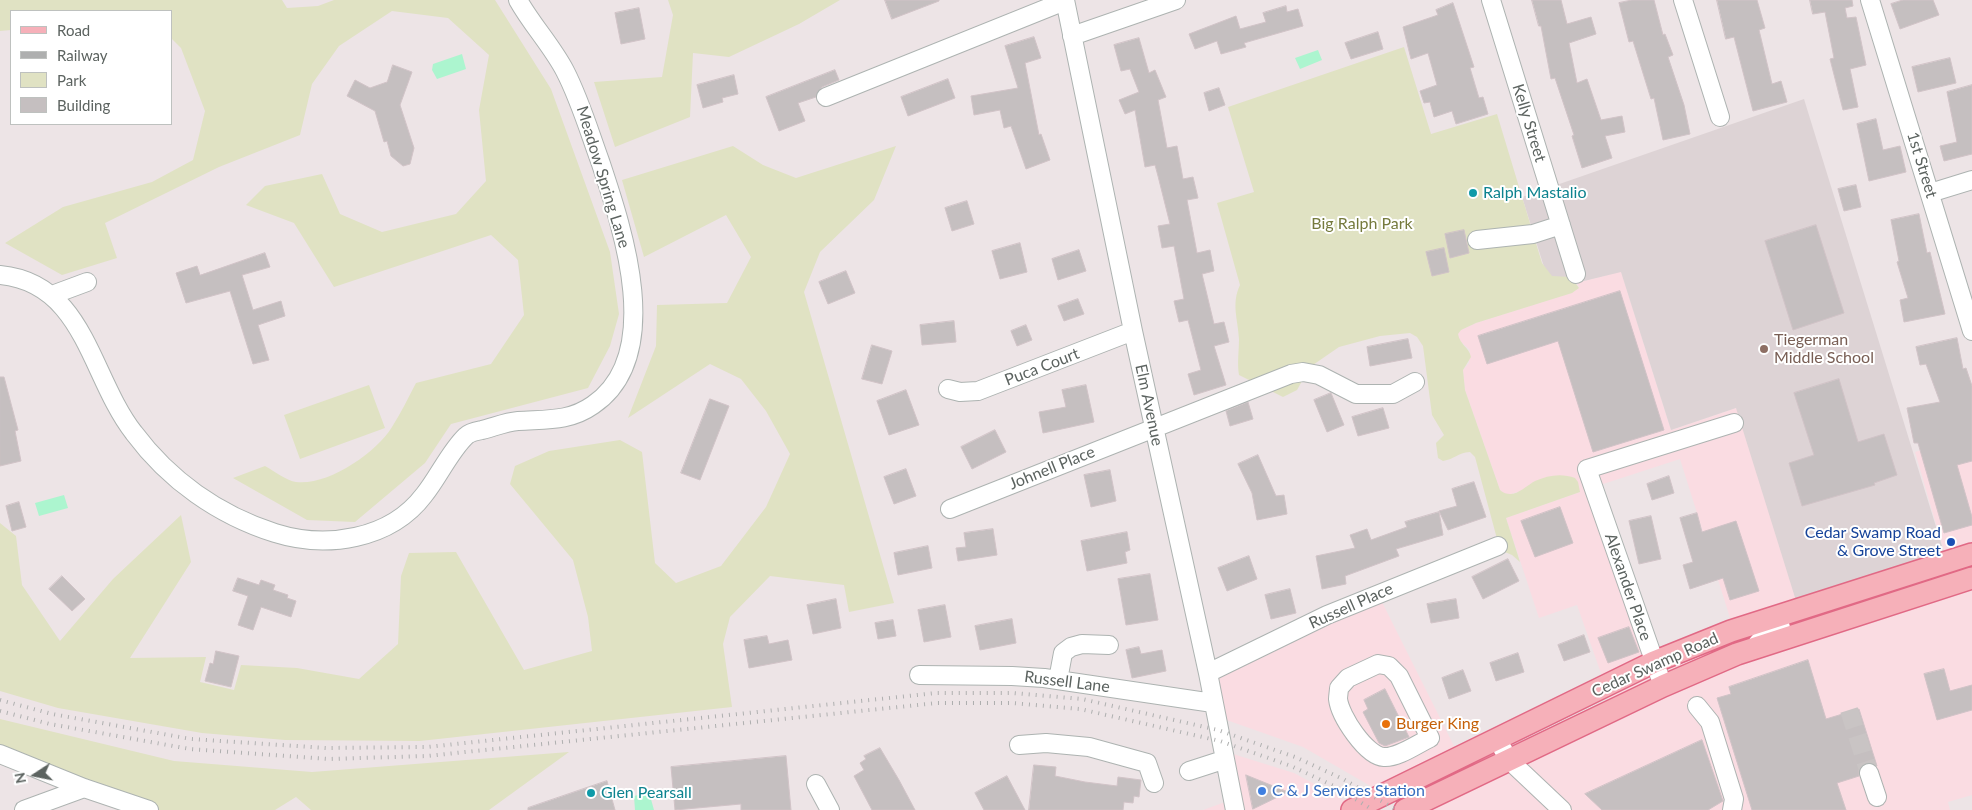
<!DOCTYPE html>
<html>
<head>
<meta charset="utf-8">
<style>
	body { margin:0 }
	#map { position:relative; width:1972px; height:810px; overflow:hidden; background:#ede4e6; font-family:Lato,sans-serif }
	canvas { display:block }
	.legend { position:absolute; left:10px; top:10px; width:162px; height:115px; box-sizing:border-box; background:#fff; border:1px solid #bec1bf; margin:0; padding:6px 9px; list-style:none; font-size:15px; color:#5c6360 }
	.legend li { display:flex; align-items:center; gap:10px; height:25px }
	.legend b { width:25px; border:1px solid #bec1bf }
	.north { position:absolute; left:10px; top:750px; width:50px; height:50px; -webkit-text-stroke:4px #fff; paint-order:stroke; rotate:259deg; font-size:14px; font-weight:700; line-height:20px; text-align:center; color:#5c6360 }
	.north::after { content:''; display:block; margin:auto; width:18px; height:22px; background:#5c6360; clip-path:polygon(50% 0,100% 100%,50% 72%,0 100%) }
</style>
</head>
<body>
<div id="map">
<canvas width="1972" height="810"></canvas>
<ul class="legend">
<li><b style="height:6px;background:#f6b0b9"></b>Road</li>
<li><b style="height:6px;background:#aeafaf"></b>Railway</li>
<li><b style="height:14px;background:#e0e2c3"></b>Park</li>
<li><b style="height:14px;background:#c5bfc0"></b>Building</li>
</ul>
<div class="north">N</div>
</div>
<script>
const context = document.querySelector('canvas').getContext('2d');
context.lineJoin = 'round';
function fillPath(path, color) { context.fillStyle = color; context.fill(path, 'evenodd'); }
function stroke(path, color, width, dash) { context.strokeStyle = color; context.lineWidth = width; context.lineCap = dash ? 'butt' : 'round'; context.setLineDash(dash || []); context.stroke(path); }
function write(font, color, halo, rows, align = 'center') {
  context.font = font + ' Lato,sans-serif'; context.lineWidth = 4; context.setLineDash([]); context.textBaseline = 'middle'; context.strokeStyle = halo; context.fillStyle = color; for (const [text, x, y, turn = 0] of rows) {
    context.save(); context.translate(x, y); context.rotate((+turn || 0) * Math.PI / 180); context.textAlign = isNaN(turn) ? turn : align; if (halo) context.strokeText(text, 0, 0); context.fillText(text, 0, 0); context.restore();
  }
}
fillPath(new Path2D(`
	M1621,271L1671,430L1736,408L1950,572L1915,452L1972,435V795L1948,802L1950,810H1412L1303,747L1218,717L1213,678L1378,594L1465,768L1610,699L1577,605L1539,618L1506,518L1580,492L1534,482L1524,490L1511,494H1504L1500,490L1465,390L1463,370L1469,363L1470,350L1459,340L1458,334L1461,330L1476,323L1571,293L1579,288L1577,283ZM1680,459L1737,640L1660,670L1597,486Z
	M1217,749L1294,773L1363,810H1203L1228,801Z`), '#fadce2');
fillPath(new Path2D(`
	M1804,99L1950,572L1802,620L1736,408L1671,430L1621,272L1551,289L1522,197Z`), '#ddd3d5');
fillPath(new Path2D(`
	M0,0H282L287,8L318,6L334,0H495L551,89L610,252L619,314L610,346L588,388L451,424L425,463L355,522L307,520L233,478L265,466C274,471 287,481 296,482C328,486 376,453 392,427C401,413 408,398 416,383L491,364L524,315L518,260L491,235L334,287L294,223L246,205L265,186L322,174L340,214L382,232L456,214L486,181L479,110L489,55L448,18L392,11L339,46L312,84L300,135L219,167L105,223L117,258L62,275L5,243L63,207L152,182L193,160L205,111L181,48L171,38V11H11V30L0,31Z
	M668,0H840L799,24L729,57L693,53L690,117L615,147L594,82L662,77L673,15Z
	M1404,47L1431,134L1497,114L1542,263L1552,276L1571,277L1579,288L1572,293L1476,323L1461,330L1458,334C1460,345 1469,347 1471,357L1463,370L1465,390L1500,490C1513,501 1524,487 1535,481C1548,475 1562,473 1575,478L1578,482L1580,492L1506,518L1520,562L1512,555L1500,550L1475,457L1470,452C1457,453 1455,459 1443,461L1438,458L1436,443L1444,435L1432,415L1423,346L1417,337L1410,333L1380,336L1339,347L1310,367L1297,390L1283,397L1239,375C1237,363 1239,351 1239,339C1238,319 1231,304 1240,285L1217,203L1254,192L1228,107Z
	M733,146L763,165L796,178L896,146L874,200L820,252L804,292L894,603L849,612L844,585L770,576L730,617L723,644L732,707L420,741L285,740L202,733L58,708L0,691V523L16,536L22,585L60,641L113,579L181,515L191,562L130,658L206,657L200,682L234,690L241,665L297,668L359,679L398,644L401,576L409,553L456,552L524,670L592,651L588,617L573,560L510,484L515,466L549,451L620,440L642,452L655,563L676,583L721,566L766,507L790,454L766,411L741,379L710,364L628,418L656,346L657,305L727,303L751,257L726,215L644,257L622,180Z
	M369,385L385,428L300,459L284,415Z
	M0,719L174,761L312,772L569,752L489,810H311L296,797L275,810H149L0,753Z`), '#e0e2c3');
fillPath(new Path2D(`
	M1318,50L1322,60L1300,69L1295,58Z
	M462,54L466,69L437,79L432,70L433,64Z
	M64,495L68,508L39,516L35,503Z
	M649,792L654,810H635L634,796Z`), '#acf5cf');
const building = new Path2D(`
	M885,0H939V1L892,19Z
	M1532,0H1561L1567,24L1591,17L1596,34L1569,43L1577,83L1587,79L1601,120L1622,116L1625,132L1605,136L1612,158L1582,168L1572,136L1574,135L1555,78L1551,79L1541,26H1539Z
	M1632,0H1654L1663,35L1665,34L1673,55L1668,57L1684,105L1690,134L1663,140L1654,98L1651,99L1633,41L1629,42L1619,3Z
	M1717,0H1757L1765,28L1759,30L1772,84L1781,81L1787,102L1753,111L1734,37L1726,39Z
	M1810,0H1852L1853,6L1845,8L1847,18L1856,17L1866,65L1850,69L1858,107L1843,110L1830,59L1834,58L1825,12L1813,14Z
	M1903,0H1933L1939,15L1900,29L1891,4Z
	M1453,3L1474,67L1470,68L1479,98L1483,97L1488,114L1456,124L1452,111L1434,117L1430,102L1424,103L1420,91L1437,85L1428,53L1411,59L1403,27L1438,15L1436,10Z
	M1286,6L1287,12L1298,9L1303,26L1244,43L1246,47L1221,54L1217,41L1195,49L1189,34L1236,16L1240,29L1266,22L1263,13Z
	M639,8L645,39L621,44L615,13Z
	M1378,32L1383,49L1351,59L1345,43Z
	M1034,37L1041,58L1025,63L1039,135L1041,134L1050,160L1026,169L1011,126L1004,128L1000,110L974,115L971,96L1018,88L1005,46Z
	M1139,38L1149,73L1155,70L1166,97L1158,100L1167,148L1177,146L1183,179L1193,177L1198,198L1187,200L1197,253L1210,250L1214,271L1202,274L1214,324L1224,322L1229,342L1214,346L1226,385L1194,395L1188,374L1201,370L1188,320L1179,322L1174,301L1184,299L1174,246L1162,248L1158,226L1170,224L1158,176L1155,165L1145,167L1135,110L1125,114L1119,100L1139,92L1130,69L1121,71L1114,45Z
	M1950,58L1956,83L1918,92L1912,67Z
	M393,65L412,72L400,105L414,148L410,164L403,166L391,156L387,141L384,142L375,111L347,96L355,80L370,88L387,82Z
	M835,70L839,80L822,87L816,97L798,103L805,121L779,131L766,97Z
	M734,75L738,94L722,98L723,102L703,108L697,85Z
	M948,79L955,98L908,116L901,97Z
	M1972,85V154L1944,161L1940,146L1957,142L1947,92Z
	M1219,88L1225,105L1209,111L1204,93Z
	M1876,119L1883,150L1900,146L1906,172L1869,181L1857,124Z
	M1856,185L1861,207L1844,211L1838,189Z
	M967,201L974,224L952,231L945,208Z
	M1919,214L1927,253L1930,252L1945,314L1904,322L1900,300L1908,298L1897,262L1899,261L1891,220Z
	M1816,225L1844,313L1793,330L1765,241Z
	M1464,230L1469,253L1450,258L1445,234Z
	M1020,243L1027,272L1000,279L992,251Z
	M1444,248L1449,272L1432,276L1426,252Z
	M1079,250L1086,271L1058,280L1052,259Z
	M265,253L270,267L242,275L253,310L281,301L285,316L258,325L269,360L253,364L230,291L186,303L176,273L197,266L200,275Z
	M846,271L855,293L828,304L819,282Z
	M1620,291L1664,430L1593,452L1558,341L1487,364L1478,336Z
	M1078,299L1084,314L1064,321L1058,306Z
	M954,321L956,342L922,345L920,325Z
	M1026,325L1032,340L1017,346L1011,331Z
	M1957,338L1963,369L1966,368L1972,386V461L1957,465L1972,517V525L1944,533L1918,443H1914L1907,408L1940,402L1926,364L1920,365L1916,347Z
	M1408,339L1412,358L1370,366L1367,347Z
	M872,345L892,351L882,384L862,379Z
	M0,377H4L18,430L15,431L21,461L0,466Z
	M1839,379L1858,442L1884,434L1897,475L1874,483L1875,485L1802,506L1789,463L1814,455L1794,393Z
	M1086,385L1094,422L1043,433L1039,412L1066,407L1062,390Z
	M906,390L919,425L889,435L877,401Z
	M1331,393L1344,425L1327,432L1314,400Z
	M710,399L729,406L700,480L681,473Z
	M1248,402L1253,419L1230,426L1226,411Z
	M1383,408L1389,428L1358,436L1352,417Z
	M995,430L1006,452L972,469L961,447Z
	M1258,455L1276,496L1284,495L1287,514L1257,520L1252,493L1238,464Z
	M906,469L916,496L894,504L884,477Z
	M1110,470L1116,501L1091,507L1084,475Z
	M1669,476L1674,493L1652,500L1647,484Z
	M1474,482L1486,517L1448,530L1439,511L1457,506L1452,489Z
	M19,502L26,527L12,531L6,506Z
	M1560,507L1573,543L1535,557L1521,521Z
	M1439,512L1443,535L1396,549L1399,556L1345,576L1346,584L1322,589L1316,556L1355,548L1350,535L1367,529L1371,540L1407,527L1405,522Z
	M1697,513L1702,532L1736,521L1759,591L1730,600L1723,578L1690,589L1683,565L1693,562L1680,518Z
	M1651,516L1661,559L1639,564L1629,521Z
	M993,529L997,555L958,561L956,548L966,547L964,533Z
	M1127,532L1130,550L1125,552L1127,563L1087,571L1081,541Z
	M928,546L932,568L898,575L894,553Z
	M1249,556L1257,579L1227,591L1218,568Z
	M1508,559L1519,581L1483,599L1472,577Z
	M1150,574L1158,620L1126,625L1118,579Z
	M62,576L85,599L72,611L49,589Z
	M238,578L259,585L261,580L275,585L273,590L288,595L287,598L296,601L291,617L261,607L253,630L238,625L248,596L233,591Z
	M1290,589L1296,613L1271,619L1265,595Z
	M836,599L841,628L813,634L807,605Z
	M1456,599L1459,618L1431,623L1427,604Z
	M945,605L951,637L924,642L918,610Z
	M1012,619L1016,643L980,650L975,626Z
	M893,620L896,636L878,639L875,623Z
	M1629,627L1639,652L1608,663L1598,638Z
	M1584,635L1590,652L1564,661L1558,645Z
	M767,636L769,644L788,640L792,660L749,668L744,640Z
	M1139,647L1141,654L1162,650L1166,671L1132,678L1126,650Z
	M216,651L239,656L231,687L205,681L210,663L213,664Z
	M1518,653L1524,672L1496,681L1490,663Z
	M1808,660L1826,719L1859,709L1877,766L1872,763H1865L1859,770V776L1837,783L1846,810H1752L1717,698L1731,694L1729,687Z
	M1944,669L1950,691L1972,685V710L1937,720L1924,674Z
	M1463,670L1471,691L1449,699L1442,678Z
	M1385,689L1409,737L1385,746L1379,743L1363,712L1368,709L1364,700Z
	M1702,740L1723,801L1708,810H1602L1585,794Z
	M880,748L899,780L915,810H872L854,776L864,770L860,763L866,759L864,756Z
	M786,756L791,810H741V804L675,810L671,767Z
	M1034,765L1056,767L1055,776L1085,782L1117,786L1118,777L1141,780L1139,797L1134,796L1133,803L1124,802L1123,810H1029Z
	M1246,775L1288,792L1253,809Z
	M1007,776L1025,810H984L975,793Z
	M607,781L615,810H528V808Z`);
fillPath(building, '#c5bfc0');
stroke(building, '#d1c3c7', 1);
stroke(new Path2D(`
	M1849,710L1869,773`), '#c9c4c4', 18, [18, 9]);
const minor = new Path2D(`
	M1065,0L1133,331L1208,673L1235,810
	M1491,0L1576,274
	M1683,0L1720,117
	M1870,0L1972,331
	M1072,36L1176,0
	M826,97L1065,1
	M1930,193L1972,180
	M1477,240L1533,234L1561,225
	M0,275C85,283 90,377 134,433C169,480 218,515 275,533C326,549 390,540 424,495C438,478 450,451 466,436C470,432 477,431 482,430C494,427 506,422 518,421C545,419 569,422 593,405C666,355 622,227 600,161C589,131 580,100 565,71C552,46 532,25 518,0
	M52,295L87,282
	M948,389L960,392L978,391L1133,331
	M950,509L1291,374L1303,372L1319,375L1356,394H1393L1415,382
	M1757,644L1764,636L1781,628L1778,616
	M1378,664L1389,666L1399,676L1430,738C1417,744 1398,758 1384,757C1366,756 1340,716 1338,699C1338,696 1339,691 1339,688L1348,678Z
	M1208,673L1327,615L1498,546
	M919,675L1012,676L1044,678L1213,703
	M1058,680L1063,653L1071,647L1082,644L1109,645
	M1663,686L1587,469L1734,423
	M1697,706L1710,722L1734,799L1732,810
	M1497,739L1509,760L1562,810
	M1019,745L1046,743L1089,747L1147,763L1154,783
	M0,754L84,788L149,810
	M1189,771L1223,760
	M1869,773L1877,797
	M816,784L830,810
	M24,810L84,788`);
const major = new Path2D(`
	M1352,810L1654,662L1731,631L1972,554
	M1405,810L1663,686L1737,654L1972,578`);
stroke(minor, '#adb3b1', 20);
stroke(major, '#e16985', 24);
stroke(minor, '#fff', 18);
stroke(major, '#f6b0b9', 21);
stroke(new Path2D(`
	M0,700L52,714L191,739L326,748L427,747L936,693H1013L1082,699L1218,730L1295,757L1343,779L1397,810
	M0,711L50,724L190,749L328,759L427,756L937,703H1012L1080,709L1220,741L1291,766L1336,787L1373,810`), '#aeafaf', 4, [1, 6]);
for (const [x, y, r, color] of [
	[1473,193,5,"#0f9aa8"],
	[1764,349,5,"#8d6e63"],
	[1951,542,5,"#1a4fb4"],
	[1386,724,5,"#e8710a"],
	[1262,791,5,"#3f7fe0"],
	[591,793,5,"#0f9aa8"]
]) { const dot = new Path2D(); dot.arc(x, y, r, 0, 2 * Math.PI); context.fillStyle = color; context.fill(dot); stroke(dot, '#fff', 2); }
write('16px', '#5c6360', '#fff', [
	["Kelly Street",1529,123,73],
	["1st Street",1922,165,73],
	["Meadow Spring Lane",603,177,73],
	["Puca Court",1042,367,-21],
	["Elm Avenue",1149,405,78],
	["Johnell Place",1052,468,-22],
	["Alexander Place",1628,587,71],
	["Russell Place",1351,606,-24],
	["Cedar Swamp Road",1655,665,-24],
	["Russell Lane",1067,682,7]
]);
write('16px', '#0d838f', '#fff', [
	["Ralph Mastalio",1483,193],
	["Glen Pearsall",601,793]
], 'left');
write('16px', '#757a3d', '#fff', [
	["Big Ralph Park",1362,224]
]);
write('16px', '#785e54', '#fff', [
	["Tiegerman",1774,340],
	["Middle School",1774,358]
], 'left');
write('16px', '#164399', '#fff', [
	["Cedar Swamp Road",1941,533],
	["& Grove Street",1941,551]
], 'right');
write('16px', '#c56008', '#fff', [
	["Burger King",1396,724]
], 'left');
write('16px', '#366cbe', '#fff', [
	["C & J Services Station",1272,791]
], 'left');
</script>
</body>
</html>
